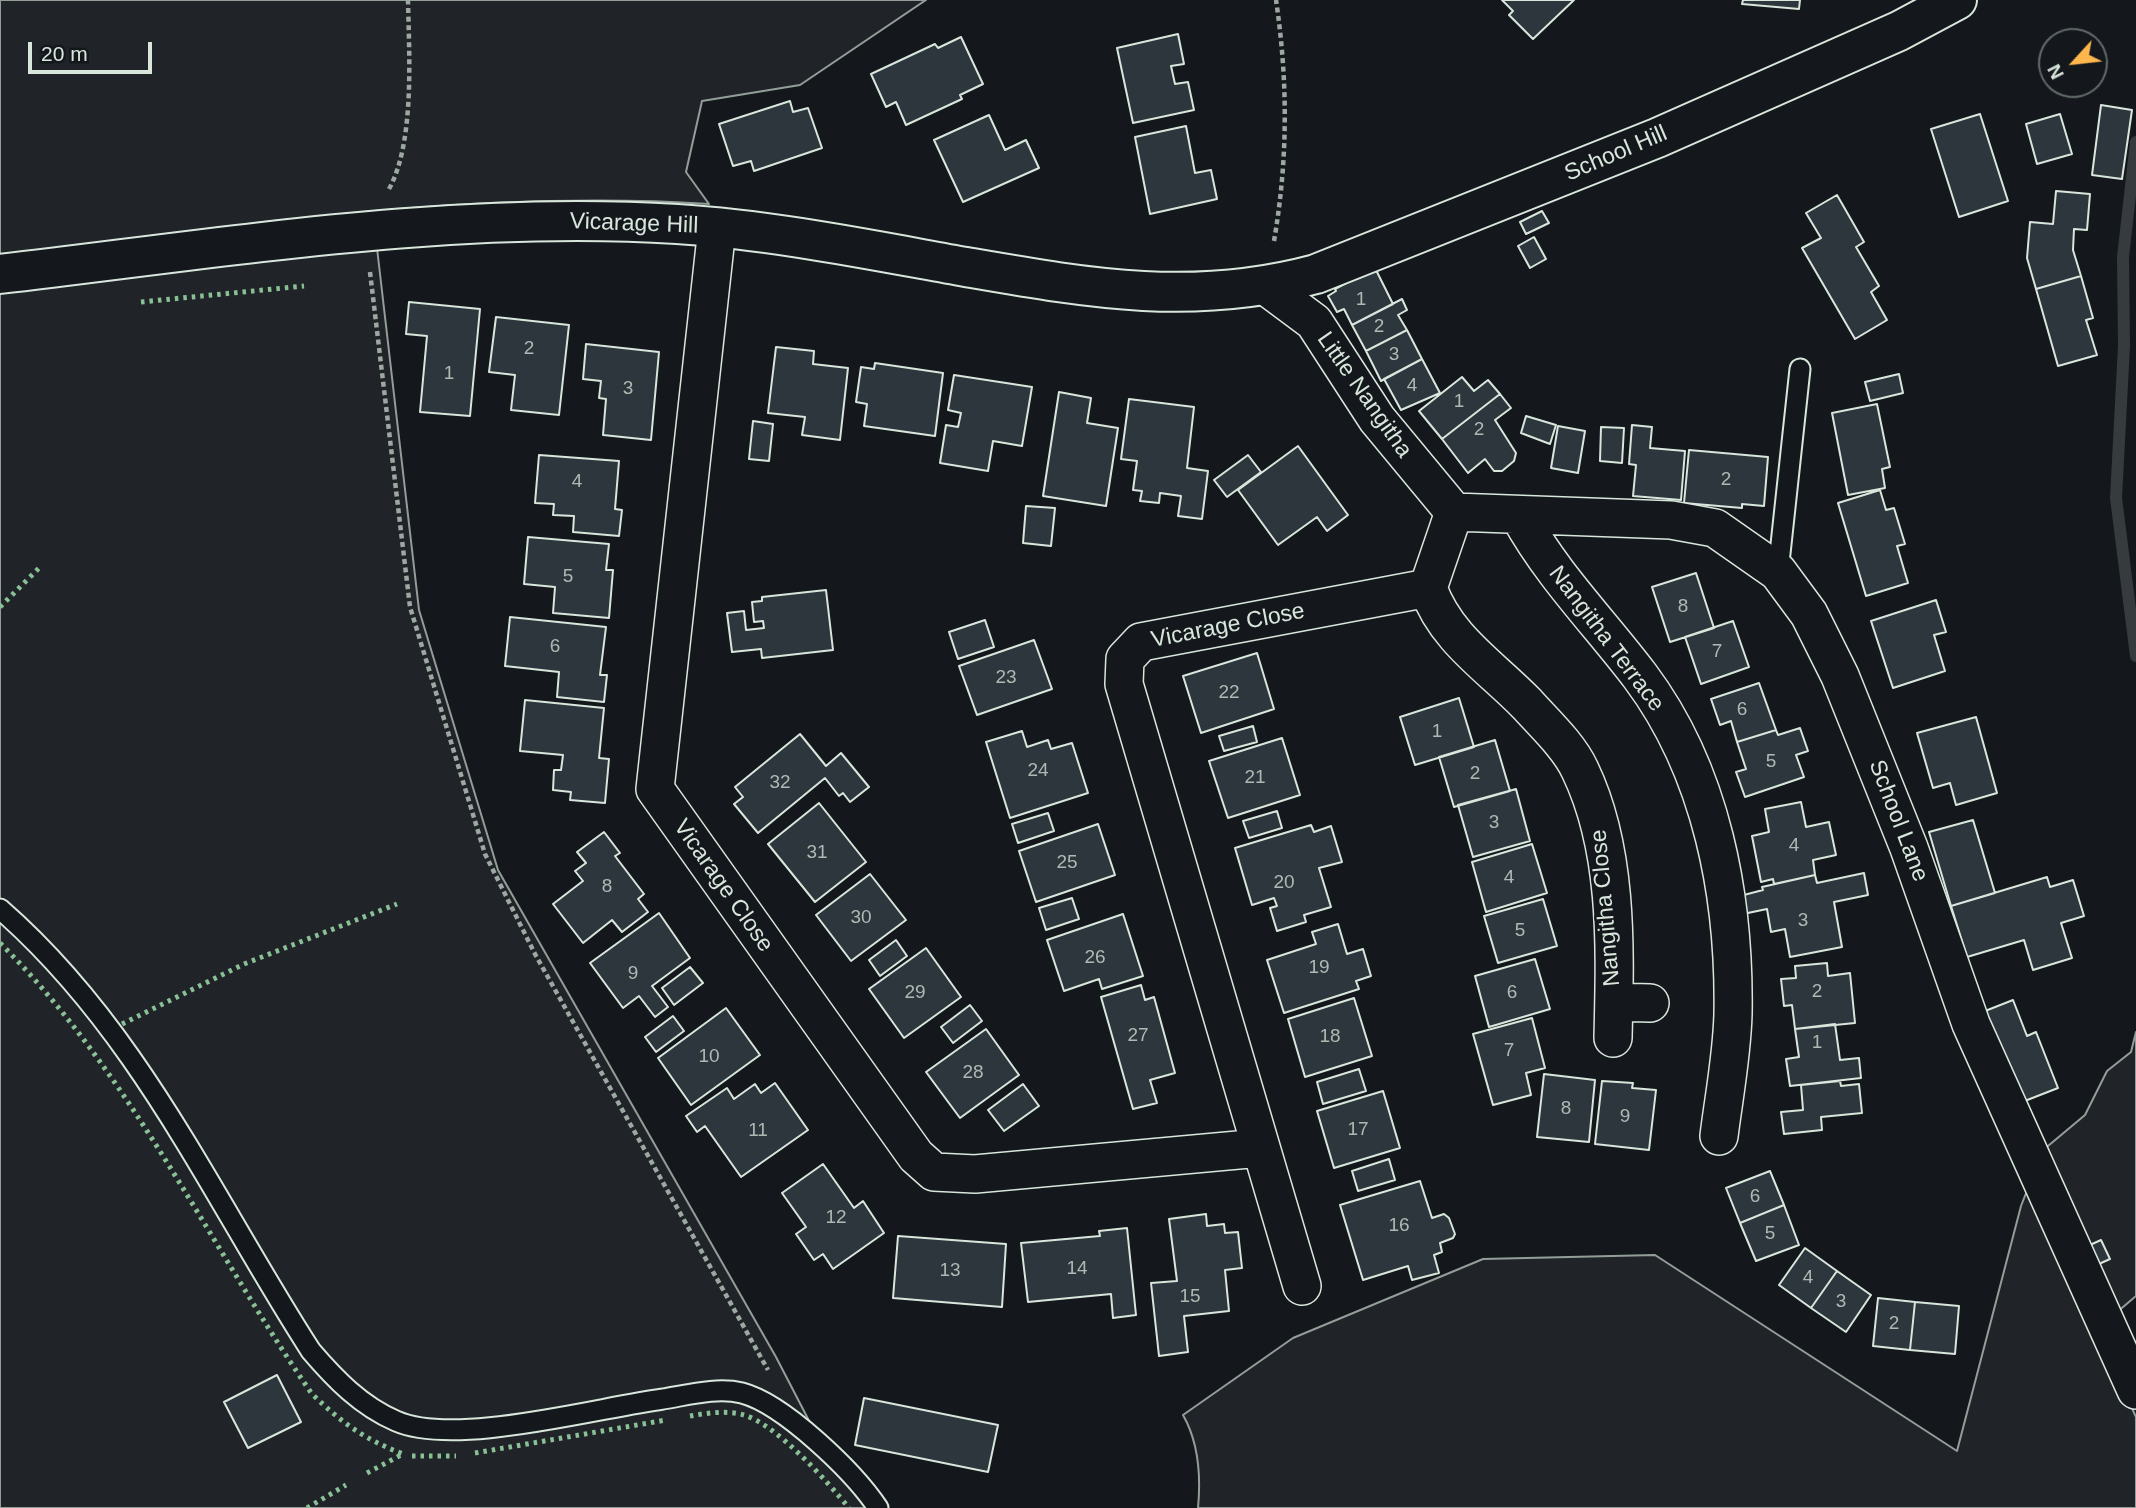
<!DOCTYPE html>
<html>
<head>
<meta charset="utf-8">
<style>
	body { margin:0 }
	#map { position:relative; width:2136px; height:1508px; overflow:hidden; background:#14181c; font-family:Arial,sans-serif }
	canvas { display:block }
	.north { position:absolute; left:2038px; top:28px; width:70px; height:70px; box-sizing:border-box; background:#14181c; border:2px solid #626a69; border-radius:50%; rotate:243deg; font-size:19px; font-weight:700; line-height:28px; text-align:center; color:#d8e6dc }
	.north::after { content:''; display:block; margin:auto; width:24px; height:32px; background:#ffb74d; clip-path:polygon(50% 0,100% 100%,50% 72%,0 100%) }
	.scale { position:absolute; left:28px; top:42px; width:124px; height:32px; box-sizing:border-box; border:4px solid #d8e6dc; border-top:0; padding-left:9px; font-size:21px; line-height:24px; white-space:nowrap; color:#d8e6dc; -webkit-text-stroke:5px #14181c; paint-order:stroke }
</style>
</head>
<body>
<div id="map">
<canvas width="2136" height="1508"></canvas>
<div class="north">N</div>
<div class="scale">20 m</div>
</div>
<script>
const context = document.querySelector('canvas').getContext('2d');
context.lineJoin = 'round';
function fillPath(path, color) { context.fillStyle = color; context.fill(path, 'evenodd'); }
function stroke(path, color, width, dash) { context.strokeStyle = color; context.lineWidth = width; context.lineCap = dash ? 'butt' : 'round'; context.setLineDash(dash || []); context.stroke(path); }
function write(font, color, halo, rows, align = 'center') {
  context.font = font + ' Arial,sans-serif'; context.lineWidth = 5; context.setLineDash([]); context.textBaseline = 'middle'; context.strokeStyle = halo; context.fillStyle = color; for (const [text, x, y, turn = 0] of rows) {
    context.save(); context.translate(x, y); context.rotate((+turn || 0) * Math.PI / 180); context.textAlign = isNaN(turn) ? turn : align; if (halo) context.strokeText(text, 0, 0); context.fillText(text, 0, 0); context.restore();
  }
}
const green = new Path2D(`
	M0,0H926L800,85L702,101L686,172L709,204C472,189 234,226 0,255Z
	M377,248L419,610L498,870L776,1357L819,1440L759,1393L449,1427L385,1411L326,1362L188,1139L0,906V280Z
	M0,912L110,1031L309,1352L411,1430L720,1394L774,1411L874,1508H0Z
	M2136,1032V1296L2116,1313L2042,1151L2085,1115L2107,1071L2131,1052Z
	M2030,1183L2136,1417V1508H1198C1201,1476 1199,1443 1183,1415L1293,1338L1483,1259L1655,1255L1957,1451L2021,1206Z`);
fillPath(green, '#202428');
stroke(green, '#939e99', 2);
stroke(new Path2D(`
	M2136,142L2123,257L2124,346L2116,498L2136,656`), '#363b3e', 12);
const building = new Path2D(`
	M1502,0H1574L1533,39L1509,15L1513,11Z
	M1743,0H1800L1799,9L1742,4Z
	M1178,34L1184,64L1171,66L1175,84L1188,82L1194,110L1133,123L1117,48Z
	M961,37L983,84L960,95L962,99L906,125L896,102L886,107L871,74L935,44L938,48Z
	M790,101L793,112L808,108L822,148L754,171L751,161L733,166L719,124Z
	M2101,105L2132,110L2122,179L2092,175Z
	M1980,114L2008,201L1959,217L1931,129Z
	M2060,114L2072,154L2037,164L2026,124Z
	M989,115L1005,150L1026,140L1039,168L963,202L934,140Z
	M1186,126L1195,173L1211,170L1217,199L1150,214L1135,137Z
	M2056,191L2090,194L2087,230L2074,229L2073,250L2081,276L2036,289L2027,258L2030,222L2053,224Z
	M1837,195L1864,242L1856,247L1879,286L1871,292L1887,320L1855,339L1802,248L1821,238L1806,213Z
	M1542,211L1549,223L1526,234L1520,222Z
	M1534,237L1546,259L1530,268L1518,246Z
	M1375,268L1393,304L1352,325L1344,309L1337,312L1328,296L1336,291L1335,289Z
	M2081,276L2093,318L2086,320L2097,355L2058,366L2036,289Z
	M1402,299L1407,310L1398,315L1407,330L1366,351L1352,325Z
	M409,302L480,309L470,416L420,412L427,336L406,334Z
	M496,317L569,325L559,415L511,410L515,375L489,372Z
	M1407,330L1422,359L1381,381L1366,351Z
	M586,344L659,352L651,440L603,435L606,399L599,398L601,381L583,379Z
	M776,347L814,351L813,364L848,368L840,440L802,435L805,417L768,413Z
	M1422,359L1440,393L1401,410L1384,379Z
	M875,363L943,373L935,436L864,426L867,404L856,402L861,367L874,369Z
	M1899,374L1903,393L1870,401L1865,382Z
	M954,375L1032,387L1022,446L993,441L988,471L940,463L946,425L958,427L961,413L948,410Z
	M1462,377L1474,391L1488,380L1500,394L1442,439L1419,411Z
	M1059,392L1091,398L1087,423L1118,428L1106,506L1043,496Z
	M1500,394L1511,408L1495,420L1516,453L1514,461L1502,471H1494L1485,459L1468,473L1442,439Z
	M1129,399L1194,407L1187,468L1208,471L1202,519L1178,516L1181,496L1160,493L1159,503L1140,501L1142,491L1133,490L1137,461L1121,459Z
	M1877,404L1890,467L1882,469L1885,488L1848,495L1832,413Z
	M1526,416L1556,425L1550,444L1521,433Z
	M753,421L773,424L769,461L749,459Z
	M1632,425L1652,427L1650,448L1685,451L1681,500L1633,496L1636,465L1629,464Z
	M1558,426L1585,431L1578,473L1551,468Z
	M1601,427L1624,428L1622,463L1600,461Z
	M1298,446L1348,515L1327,531L1317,517L1278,545L1238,490Z
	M1689,450L1768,457L1764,506L1742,504V508L1684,503Z
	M539,455L619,461L615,509L622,510L619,536L573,532L574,516L553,515L554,504L535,503Z
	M1248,455L1261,472L1227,497L1214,480Z
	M1880,490L1886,510L1894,508L1905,544L1897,546L1908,583L1866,596L1838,503Z
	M1026,506L1055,508L1051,546L1023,543Z
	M528,537L609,544L606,570H613L609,618L553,613L555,587L524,584Z
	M1696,573L1714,628L1670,642L1652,587Z
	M826,590L833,650L762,658L761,649L732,652L727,613L744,611L746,630L764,628L763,621L754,622L752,602L762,601V597Z
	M1936,600L1946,632L1934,635L1945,671L1893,688L1871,621Z
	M510,617L606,627L600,675H607L604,702L557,697L559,672L505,666Z
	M985,620L994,647L958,659L949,632Z
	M1733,621L1749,667L1701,684L1685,637Z
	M1034,640L1052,689L977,715L959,666Z
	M1257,653L1274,709L1201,733L1183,676Z
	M1759,683L1776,730L1737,742L1731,721L1720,725L1711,699Z
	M1459,698L1474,747L1415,765L1400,717Z
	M525,700L604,708L599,758L609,759L605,803L570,800L571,792L553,790L554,770H561L563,755L520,751Z
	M1976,717L1997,793L1956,805L1950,783L1933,788L1917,733Z
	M1253,726L1257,742L1224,751L1219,736Z
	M1800,728L1808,751L1796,755L1804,777L1745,797L1736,772L1746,769L1737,742L1776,730L1778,735Z
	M1022,731L1027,747L1048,740L1051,749L1072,743L1088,793L1010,818L986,742Z
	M800,734L826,766L841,753L869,787L850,802L843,793L839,796L825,778L758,833L734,804L743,797L735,787Z
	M1282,738L1300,795L1228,818L1209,761Z
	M1495,740L1510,791L1454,807L1439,757Z
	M1516,789L1530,841L1473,857L1458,805Z
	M1801,802L1806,827L1829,822L1836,855L1813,860L1815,875L1774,884L1773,879L1761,882L1752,836L1769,832L1765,809Z
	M819,803L866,862L815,902L768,844Z
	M1277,811L1282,828L1249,838L1243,821Z
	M1048,813L1054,831L1018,843L1012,824Z
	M1973,820L1995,893L1951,906L1929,832Z
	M1098,824L1115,875L1036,902L1019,851Z
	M1311,825L1314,832L1331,826L1342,862L1319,868L1331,907L1304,915L1306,922L1277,931L1270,908L1277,906L1274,898L1252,905L1235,848Z
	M604,832L620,853L615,856L644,894L638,899L648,912L622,932L612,920L583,943L553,904L583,881L575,871L586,863L577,852Z
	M1532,844L1547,893L1486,912L1472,862Z
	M1864,873L1868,895L1834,902L1842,947L1790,957L1785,929L1771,932L1767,909L1743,914L1740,896L1763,890L1762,887L1815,875L1817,883Z
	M870,874L906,920L851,961L816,915Z
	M2047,877L2050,887L2073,880L2084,916L2061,923L2072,958L2033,970L2024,940L1967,957L1951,906Z
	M1072,898L1079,919L1046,930L1039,908Z
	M1543,899L1557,946L1498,963L1484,916Z
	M659,913L690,958L652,986L668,1007L655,1017L639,996L623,1008L590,963Z
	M1123,914L1143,976L1102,989L1099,979L1064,991L1047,940Z
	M1338,924L1347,954L1363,949L1371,976L1356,981L1359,989L1284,1013L1267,960L1316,944L1312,932Z
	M896,940L907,956L880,976L869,960Z
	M926,948L961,997L904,1038L869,989Z
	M1535,959L1550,1009L1489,1027L1475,976Z
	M1827,963L1828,976L1850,973L1855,1023L1795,1029L1792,1005L1784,1006L1781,979L1796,978L1795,966Z
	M690,967L703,983L674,1005L662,988Z
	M1141,985L1145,1000L1154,997L1175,1073L1150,1080L1157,1103L1133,1109L1101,997Z
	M1354,998L1372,1056L1305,1077L1288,1019Z
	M2013,1000L2027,1036L2036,1032L2058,1088L2017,1104L1980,1013Z
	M970,1005L982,1021L953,1043L941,1027Z
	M726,1008L760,1055L691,1105L658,1058Z
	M673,1016L684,1031L656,1052L645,1037Z
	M1532,1018L1545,1068L1526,1073L1531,1095L1493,1105L1473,1034Z
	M1835,1024L1840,1060L1859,1058L1861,1078L1790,1086L1786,1059L1799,1057L1795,1029Z
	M986,1029L1019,1075L960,1118L926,1072Z
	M1359,1069L1366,1091L1323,1104L1317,1082Z
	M1544,1074L1595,1080L1589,1142L1537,1137Z
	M1602,1081L1633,1083L1632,1088L1656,1090L1649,1150L1595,1144Z
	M1840,1081L1841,1086L1859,1084L1862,1113L1821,1117L1822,1130L1784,1134L1781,1112L1803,1110L1801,1085Z
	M775,1083L808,1130L741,1177L705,1126L697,1132L686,1116L727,1088L734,1099L755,1084L761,1093Z
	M1023,1084L1039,1106L1004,1131L988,1110Z
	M1383,1091L1400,1148L1334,1168L1317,1111Z
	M1389,1159L1395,1180L1358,1191L1352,1171Z
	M823,1164L854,1208L863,1201L884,1233L833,1269L823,1254L814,1260L796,1234L806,1227L782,1193Z
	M1770,1171L1784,1205L1740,1223L1726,1188Z
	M1420,1181L1432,1218L1444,1214L1449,1218L1455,1234L1453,1238L1440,1243L1442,1252L1434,1255L1439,1273L1412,1280L1408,1266L1363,1280L1340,1205Z
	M1784,1205L1799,1245L1756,1261L1740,1223Z
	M1206,1214L1207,1226L1224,1224L1225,1233L1238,1232L1242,1268L1225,1270L1229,1311L1184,1316L1188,1352L1159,1356L1151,1283L1177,1281L1169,1219Z
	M1127,1228L1136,1315L1113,1318L1111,1294L1028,1302L1021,1243L1100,1236L1099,1231Z
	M898,1236L1006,1244L1002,1307L893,1298Z
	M2101,1240L2110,1259L2090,1268L2081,1249Z
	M1805,1248L1837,1271L1811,1308L1779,1285Z
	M1837,1271L1871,1295L1846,1332L1811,1308Z
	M1878,1298L1915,1302L1910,1350L1873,1346Z
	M1915,1302L1959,1306L1955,1354L1910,1350Z
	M277,1375L301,1422L248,1448L224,1402Z
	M864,1398L998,1425L988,1472L855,1445Z`);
fillPath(building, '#2c363c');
stroke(building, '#d8e6dc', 2);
const lane = new Path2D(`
	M1778,572L1800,369
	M0,909C139,1030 213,1199 311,1351C335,1379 361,1406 396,1421C455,1447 596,1408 663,1399C688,1395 717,1387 742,1393C784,1404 854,1472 878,1508`);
const street = new Path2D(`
	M717,228L655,789L916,1156L934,1172L975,1174L1260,1148
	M1267,287L1314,322L1377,419L1454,512
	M1454,512L1671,520L1715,528L1778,572L1809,614L1840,676L1909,848L1971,1024L2136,1390
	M1519,515C1552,575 1599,622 1640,676C1712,772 1735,897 1733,1014C1732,1055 1724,1096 1719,1136
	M1428,588C1446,639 1490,666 1527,704C1544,723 1569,746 1580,770C1619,851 1615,950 1613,1038
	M1614,1002L1650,1003
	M1302,1286L1124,684L1125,659L1141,642L1428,588L1454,512`);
const secondary = new Path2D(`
	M0,274C224,248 451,210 677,224C773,230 871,250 966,267C1088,288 1193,307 1316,274L1657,138L1899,31L1957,0`);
stroke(lane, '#d8e6dc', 23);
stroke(street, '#d8e6dc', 40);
stroke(secondary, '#d8e6dc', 42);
stroke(new Path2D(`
	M389,189C415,142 409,54 408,0
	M1274,241C1288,160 1288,81 1276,0
	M370,272L410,607L485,854L535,954L768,1370`), '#9da8a2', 4.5, [5, 3.5]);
stroke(lane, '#14181c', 19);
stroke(street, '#14181c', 37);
stroke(secondary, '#14181c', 38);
stroke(new Path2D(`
	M141,302L304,286
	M0,607L40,567
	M0,943C131,1073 208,1244 312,1394C342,1423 364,1439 403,1454
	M122,1024L244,964L397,904
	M690,1416C707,1413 728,1410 744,1415C777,1425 827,1481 849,1508
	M475,1453L666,1420
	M412,1456H456
	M367,1473L403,1454
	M307,1508L346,1485`), '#8ac095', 5, [3.5, 5]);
write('19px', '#adbab4', null, [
	["1",1361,300],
	["2",1379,327],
	["2",529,349],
	["3",1394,355],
	["1",449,374],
	["4",1412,386],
	["3",628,389],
	["1",1459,402],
	["2",1479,430],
	["2",1726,480],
	["4",577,482],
	["5",568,577],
	["8",1683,607],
	["6",555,647],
	["7",1717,652],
	["23",1006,678],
	["22",1229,693],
	["6",1742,710],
	["1",1437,732],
	["5",1771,762],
	["24",1038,771],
	["2",1475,774],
	["21",1255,778],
	["32",780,783],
	["3",1494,823],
	["4",1794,846],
	["31",817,853],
	["25",1067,863],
	["4",1509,878],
	["20",1284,883],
	["8",607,887],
	["30",861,918],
	["3",1803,921],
	["5",1520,931],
	["26",1095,958],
	["19",1319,968],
	["9",633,974],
	["2",1817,992],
	["29",915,993],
	["6",1512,993],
	["27",1138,1036],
	["18",1330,1037],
	["1",1817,1043],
	["7",1509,1051],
	["10",709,1057],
	["28",973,1073],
	["8",1566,1109],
	["9",1625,1117],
	["17",1358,1130],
	["11",758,1131],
	["6",1755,1197],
	["12",836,1218],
	["16",1399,1226],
	["5",1770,1234],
	["14",1077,1269],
	["13",950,1271],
	["4",1808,1278],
	["15",1190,1297],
	["3",1841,1302],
	["2",1894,1324]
]);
write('23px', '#d8e6dc', '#14181c', [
	["School Hill",1616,154,-23],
	["Vicarage Hill",634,224,2],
	["Little Nangitha",1364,395,55],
	["Vicarage Close",1228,626,-11],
	["Nangitha Terrace",1606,639,53],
	["School Lane",1898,821,69],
	["Vicarage Close",723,886,55],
	["Nangitha Close",1606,908,-95]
]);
</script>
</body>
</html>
